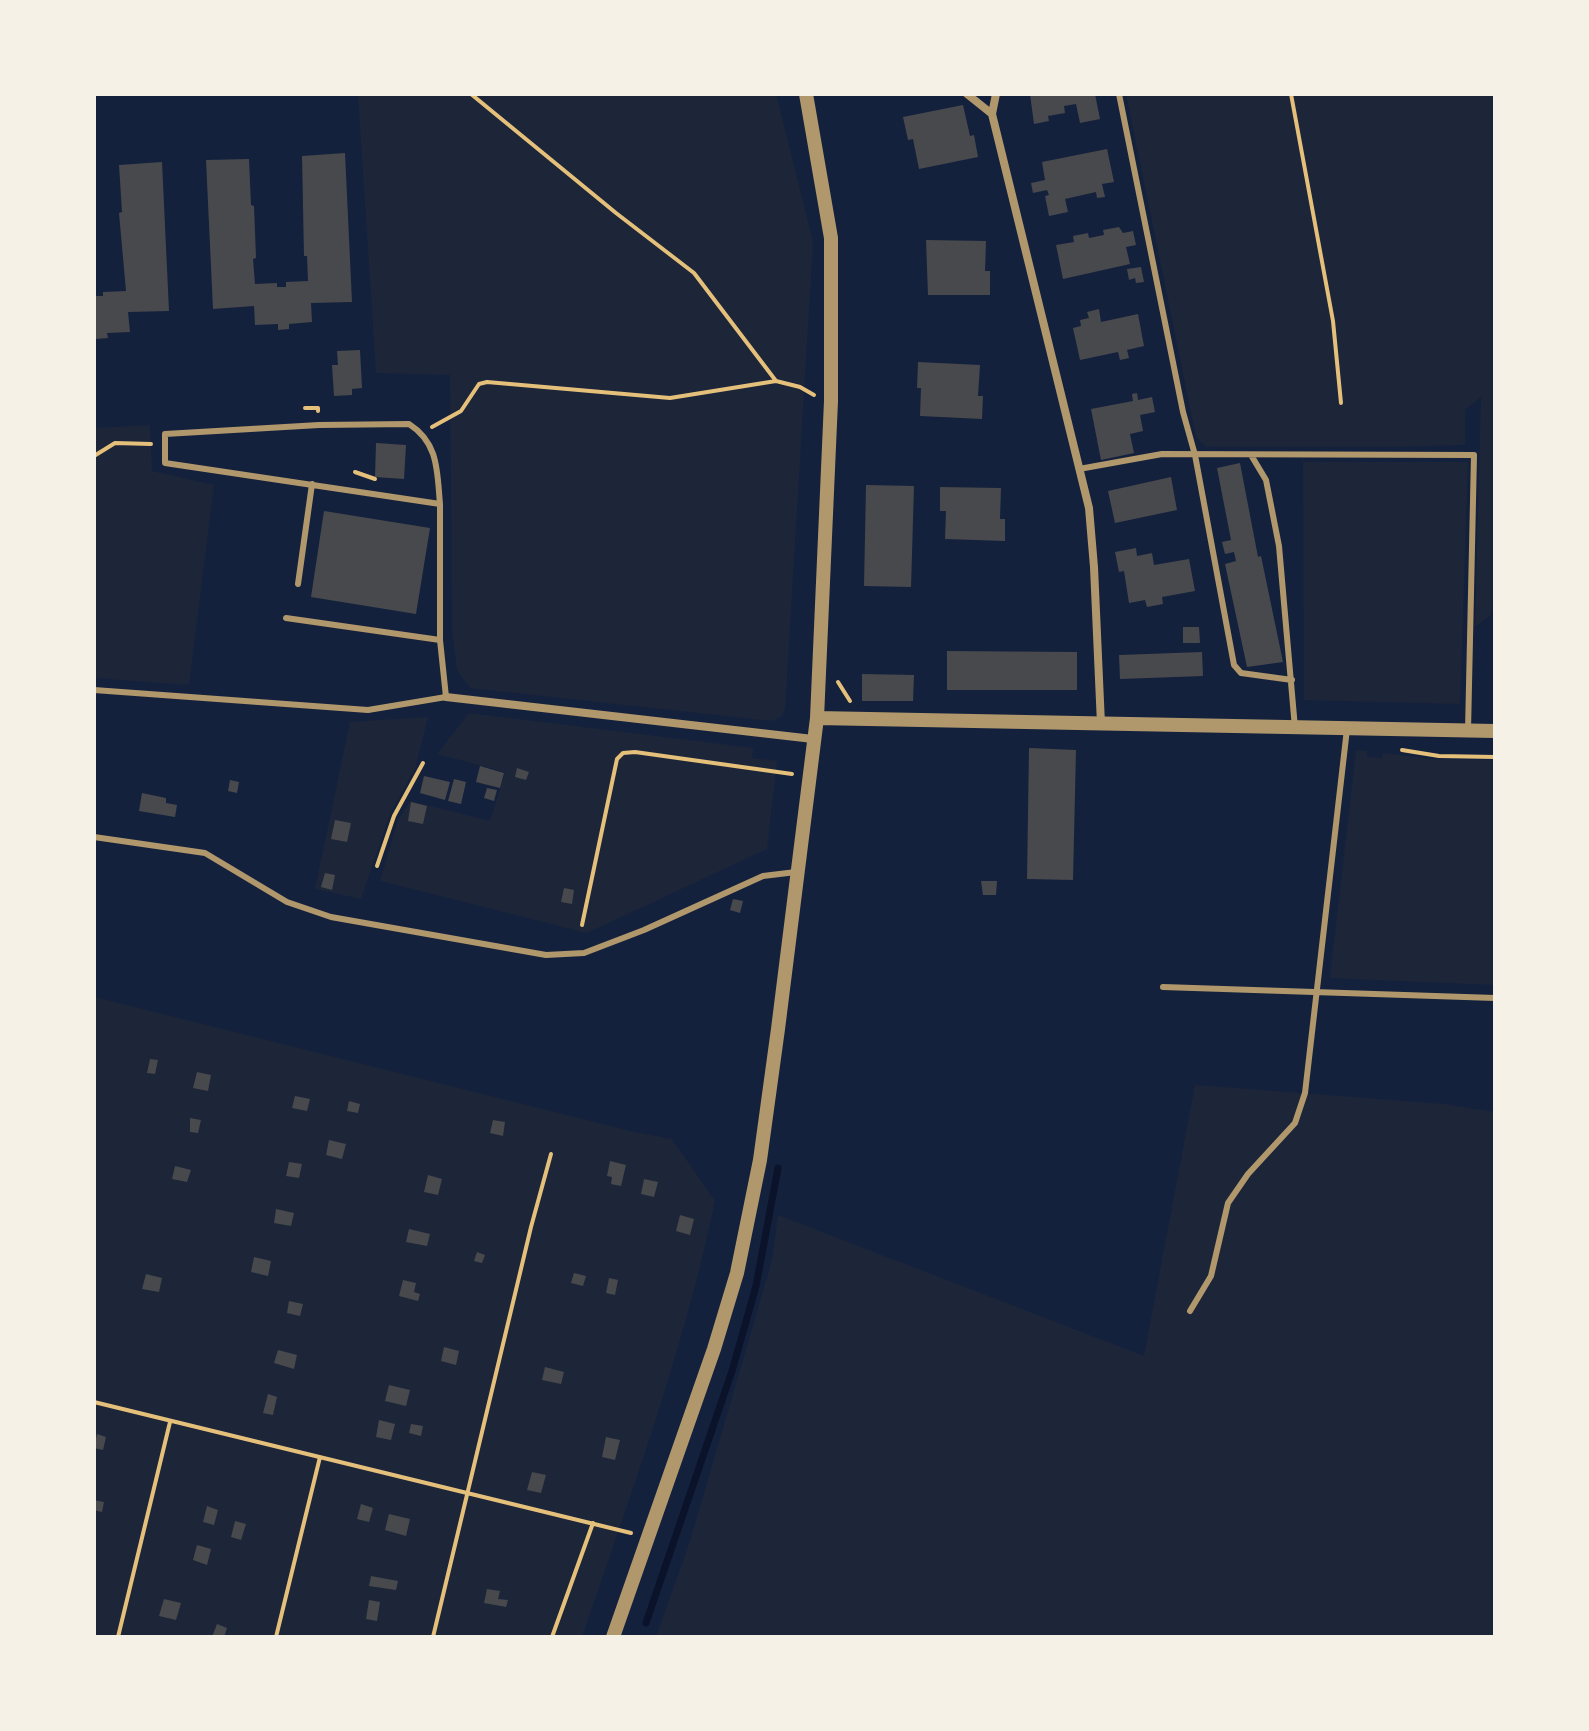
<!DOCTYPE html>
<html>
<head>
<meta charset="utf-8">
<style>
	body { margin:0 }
	#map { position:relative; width:1589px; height:1731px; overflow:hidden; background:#14213d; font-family:"Sofia Sans Condensed",sans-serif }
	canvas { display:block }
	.frame { position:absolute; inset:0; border:96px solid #f6f1e7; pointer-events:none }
</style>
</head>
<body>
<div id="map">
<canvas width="1589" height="1731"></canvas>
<div class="frame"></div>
</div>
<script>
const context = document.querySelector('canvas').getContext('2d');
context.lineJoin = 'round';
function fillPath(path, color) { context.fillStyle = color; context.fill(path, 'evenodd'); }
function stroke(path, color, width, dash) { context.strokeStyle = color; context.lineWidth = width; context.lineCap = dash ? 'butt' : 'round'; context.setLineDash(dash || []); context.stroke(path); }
fillPath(new Path2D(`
	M358,94H776L813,242L785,709L781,717L771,721L470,688L457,670L452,630L450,375L376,373Z
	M1126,94H1495V583L1491,615L1475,627L1481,397L1465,410V445L1396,447H1206L1196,437Z
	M150,425L152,471L214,485L189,685L94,678V428Z
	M1303,462H1468L1460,704L1304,700Z
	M469,713L753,748L752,758L777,761L767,849L587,933L380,881L398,820L410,801L490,821L505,772L437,754Z
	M428,717L415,769L390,814L361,899L315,889L350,722Z
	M1356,750L1367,751V757L1382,758L1383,753L1432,759L1495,760V985L1330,978Z
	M94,997L630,1131L672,1139L715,1201C684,1349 631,1494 582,1637H94Z
	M1195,1085L1444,1104L1495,1112V1637H656L690,1541L762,1295L773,1255L778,1215L1144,1356Z`), '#1d2539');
stroke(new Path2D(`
	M646,1623L732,1371L756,1286L778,1168`), '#0b132b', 7);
fillPath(new Path2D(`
	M1030,94H1095L1100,119L1080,123L1076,104L1064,106L1065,113L1048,116L1049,121L1034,124Z
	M963,105L970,136L974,135L978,157L919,169L913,139L908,140L903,117Z
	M1107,149L1114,182L1102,184L1105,197L1097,198L1096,192L1065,199L1068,212L1049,216L1045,196L1049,195L1047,190L1033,193L1031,183L1045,180L1042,162Z
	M345,153L352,302L311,303L312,322L289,324V329L278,330V324L255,325L254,306L213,309L206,160L249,159L251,205L254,206L256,258L253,259L255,284L277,283V287H286V282L308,281L307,256H304L302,156Z
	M162,162L169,311L128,312L130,332L107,333L108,338L96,339L94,296H103V292L126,291L119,213L122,212L119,165Z
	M1119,227L1123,233L1133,231L1136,245L1126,247L1130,264L1063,279L1056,245L1074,242L1073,236L1088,233L1089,238L1104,235L1103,230Z
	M926,240L986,241L985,271H990V295H928Z
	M1141,267L1144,282L1136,283L1135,278L1129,280L1127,269Z
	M1099,309L1101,322L1138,314L1144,346L1127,350L1129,358L1120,360L1118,352L1080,360L1073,328L1081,326L1080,320L1089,318L1087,312Z
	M360,350L362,388L352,389V395L334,396L332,365H338L337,351Z
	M918,362L980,365L978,396H983L982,419L920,416L921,388H917Z
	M1137,393L1138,400L1152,397L1155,412L1140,415L1143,431L1130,434L1134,453L1101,460L1091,409L1133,401L1132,394Z
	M376,443L406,445L404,479L375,477Z
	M1240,463L1258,557L1261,556L1283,662L1247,667L1225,564L1236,561L1234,552L1225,554L1222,542L1231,540L1217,468Z
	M1171,477L1177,510L1115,523L1108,491Z
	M866,485L914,486L911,587L864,586Z
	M940,487L1001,488L1000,519H1005V541L945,539L946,511H940Z
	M324,511L430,528L416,614L311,597Z
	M1136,548L1137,556L1152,553L1154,565L1189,559L1195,591L1162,597L1163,604L1147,607L1145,600L1129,603L1124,571L1119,572L1115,552Z
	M1183,627H1199L1200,643H1183Z
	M947,651L1077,652V690H947Z
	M1202,652L1203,676L1120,679L1119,655Z
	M862,674L914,675L913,701H862Z
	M1029,748L1076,750L1073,880L1027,879Z
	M480,766L504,773L500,788L476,782Z
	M517,768L529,772L526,780L515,777Z
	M424,776L450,782L445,800L420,793Z
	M454,779L466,782L461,804L448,801Z
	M230,780L239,782L237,793L228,791Z
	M487,788L497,790L494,801L484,798Z
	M142,793L166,798V803L177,805L175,817L139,811Z
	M411,802L427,806L423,824L408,821Z
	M335,820L351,823L347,842L331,839Z
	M325,873L335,875L332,890L321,887Z
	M981,881H997L996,895H983Z
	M564,888L574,890L572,904L561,902Z
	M733,899L743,901L740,913L730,910Z
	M150,1059L158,1060L155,1074L147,1073Z
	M197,1072L211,1075L208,1091L193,1088Z
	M295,1096L310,1099L307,1111L292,1108Z
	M349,1101L360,1104L358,1113L347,1111Z
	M190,1118L201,1120L198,1133L190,1132Z
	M493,1120L505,1122L503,1136L490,1133Z
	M329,1140L346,1144L342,1159L326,1155Z
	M610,1161L626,1165L621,1186L611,1184L612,1177L607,1176Z
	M289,1162L302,1164L299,1178L286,1176Z
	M175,1166L191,1170L187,1182L172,1179Z
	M428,1175L442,1179L438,1195L424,1192Z
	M644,1179L658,1182L654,1197L641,1194Z
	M276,1209L294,1213L291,1226L274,1223Z
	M680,1215L694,1219L690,1235L676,1231Z
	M409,1229L430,1234L427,1246L406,1242Z
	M477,1252L485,1255L482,1263L474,1261Z
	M254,1257L271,1261L268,1276L251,1272Z
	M574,1273L586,1276L583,1286L571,1283Z
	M146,1274L162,1278L159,1292L142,1289Z
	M609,1278L618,1280L615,1295L606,1293Z
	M403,1280L416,1283L414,1292L420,1294L418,1301L399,1296Z
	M289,1301L303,1304L300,1316L287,1313Z
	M444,1347L459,1351L456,1365L441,1361Z
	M278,1350L297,1355L294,1369L274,1363Z
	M545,1367L564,1372L561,1384L542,1380Z
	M389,1385L410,1390L406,1406L385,1401Z
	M268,1394L277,1397L273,1415L263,1413Z
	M379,1420L395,1424L391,1440L376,1437Z
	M411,1424L423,1426L421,1436L409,1433Z
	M97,1434L106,1437L103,1450L94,1448Z
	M606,1437L620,1440L615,1460L602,1457Z
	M532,1472L546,1475L541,1493L527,1490Z
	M94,1500L104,1502L102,1512L94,1510Z
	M361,1504L373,1508L369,1522L357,1519Z
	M207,1506L218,1510L214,1525L203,1522Z
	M389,1514L410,1519L406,1536L385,1530Z
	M235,1521L246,1524L241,1540L231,1537Z
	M197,1545L211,1549L207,1565L193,1560Z
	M371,1576L398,1581L396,1590L369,1586Z
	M487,1589L500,1591L498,1599L508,1600L506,1607L484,1603Z
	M164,1599L181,1603L176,1620L159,1616Z
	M369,1600L380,1602L377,1621L366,1619Z
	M217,1624L227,1628L224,1637H212Z`), '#48494c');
stroke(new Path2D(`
	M471,94L616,213L694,273L776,381L800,387L814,395
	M1291,94L1333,321L1341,403
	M305,408H318V411
	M432,427L461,411L479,384L487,382L670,398L776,381
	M94,456L115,443L151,444
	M355,472L375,479
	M838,682L850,701
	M1402,750L1439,756L1495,757
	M377,866L394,816L423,763
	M582,925L617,759L623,753L635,752L792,774
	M94,1402L631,1533
	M118,1637L170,1422
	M276,1637L320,1457
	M433,1637L531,1227L551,1154
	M552,1637L593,1523`), '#e5c07b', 4);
stroke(new Path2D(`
	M1119,94L1183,412L1195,455L1234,665L1241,673L1292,680
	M409,424C439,443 437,472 440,504L165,463V434L319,425Z
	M1251,455L1266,480L1279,546L1295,728
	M1079,469L1162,454L1474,455L1468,731
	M298,584L312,484
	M286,618L440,640
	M94,690L368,710L446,697L440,640V504
	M94,837L205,853L287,902L331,917L546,955L584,953L644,930L763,876L796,872
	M1163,987L1495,998
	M1190,1311L1211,1276L1228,1203L1248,1174L1295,1123L1305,1093L1347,729`), '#b1986c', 6);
stroke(new Path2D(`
	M967,94L992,114
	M996,94L992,114L1089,508L1094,567L1101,724
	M446,697L813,739`), '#b1986c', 8);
stroke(new Path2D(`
	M817,718L1495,731
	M613,1637L714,1349L737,1273L760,1160L778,1029L817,718L831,401V238L806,94`), '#b1986c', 14);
</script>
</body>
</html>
